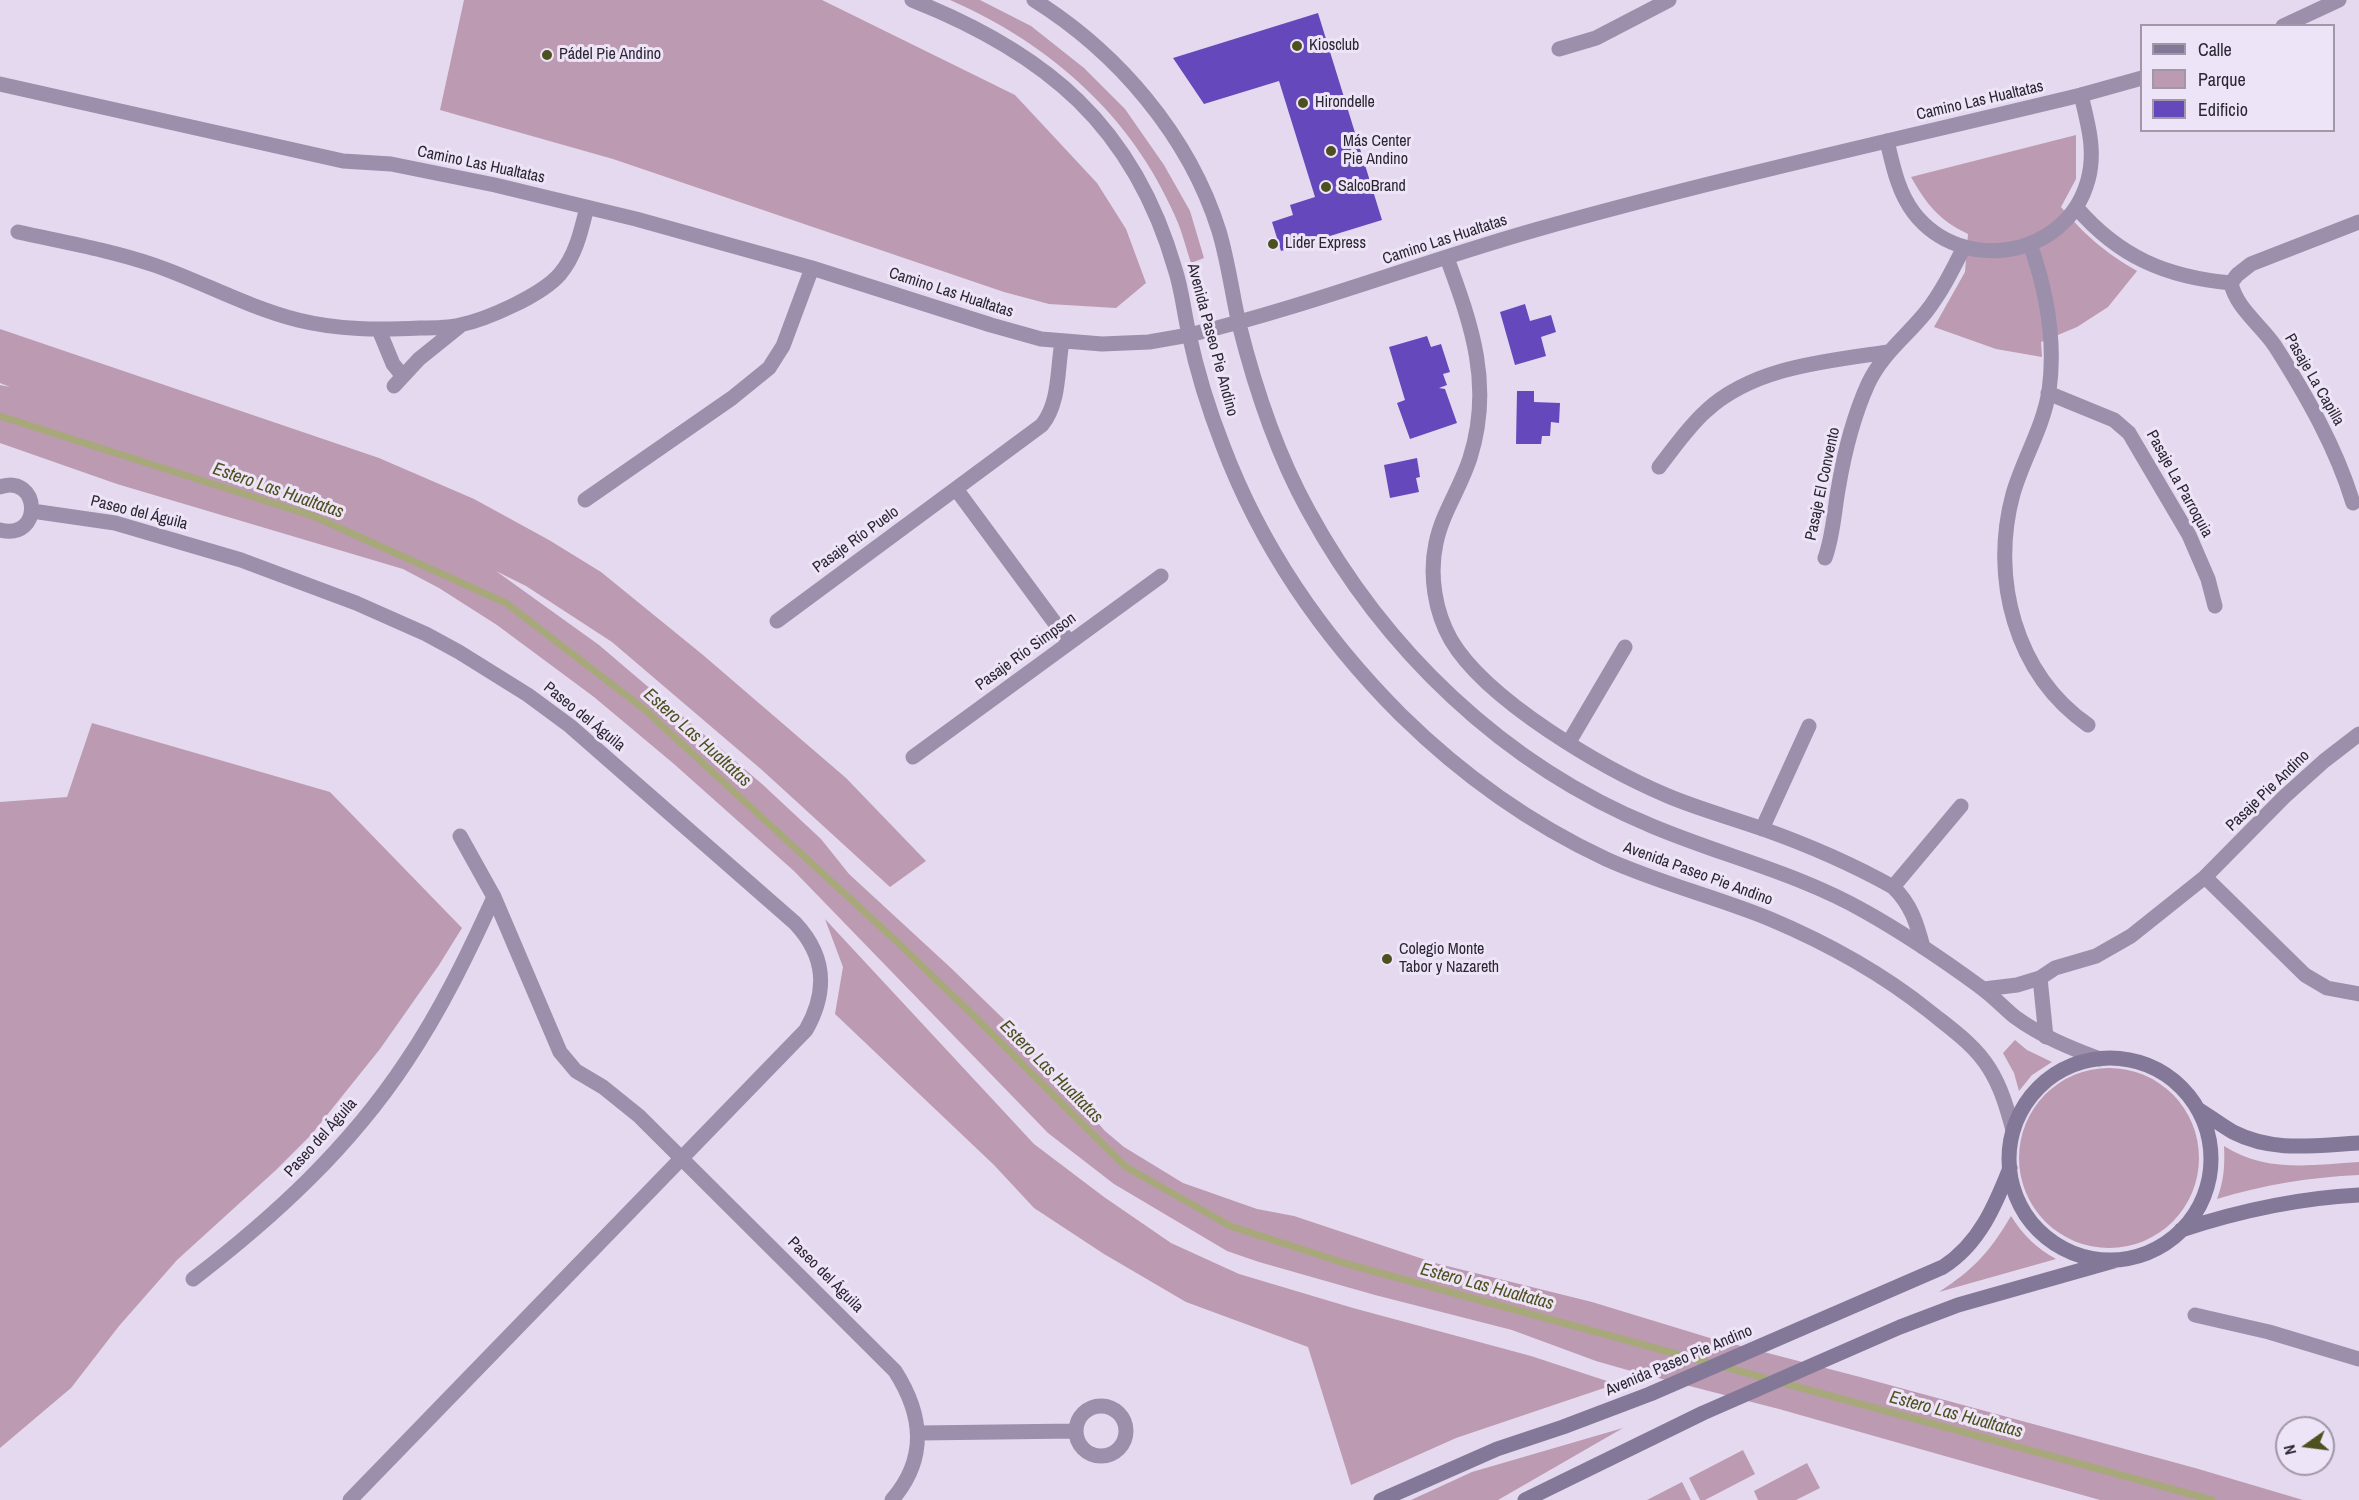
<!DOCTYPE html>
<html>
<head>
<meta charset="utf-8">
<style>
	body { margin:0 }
	#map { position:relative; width:2359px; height:1500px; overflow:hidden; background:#e4d9ef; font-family:"Archivo Narrow",sans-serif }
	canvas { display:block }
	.legend { position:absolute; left:2140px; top:24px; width:195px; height:108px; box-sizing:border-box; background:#eee4f7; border:2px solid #a098a8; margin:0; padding:8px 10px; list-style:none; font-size:18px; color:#2a2632 }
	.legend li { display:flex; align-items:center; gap:12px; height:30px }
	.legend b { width:30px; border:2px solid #a098a8 }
	.north { position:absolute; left:2275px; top:1416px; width:60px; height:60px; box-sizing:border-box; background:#eee4f7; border:2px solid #a098a8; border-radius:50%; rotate:256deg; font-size:16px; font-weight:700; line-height:24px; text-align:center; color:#2a2632 }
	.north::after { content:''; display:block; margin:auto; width:21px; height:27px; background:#4d501f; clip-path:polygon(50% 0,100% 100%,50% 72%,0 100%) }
</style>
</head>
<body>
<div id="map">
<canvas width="2359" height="1500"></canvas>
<ul class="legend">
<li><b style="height:8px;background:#847899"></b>Calle</li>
<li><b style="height:16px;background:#bc9ab1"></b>Parque</li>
<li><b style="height:16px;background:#6549bc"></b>Edificio</li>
</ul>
<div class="north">N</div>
</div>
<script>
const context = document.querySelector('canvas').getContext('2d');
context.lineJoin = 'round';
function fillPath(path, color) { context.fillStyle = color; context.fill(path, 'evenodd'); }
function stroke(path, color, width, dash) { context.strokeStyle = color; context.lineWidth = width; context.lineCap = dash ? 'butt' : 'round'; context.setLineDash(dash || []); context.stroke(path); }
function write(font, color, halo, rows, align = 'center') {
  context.font = font + ' "Archivo Narrow",sans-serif'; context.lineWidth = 6; context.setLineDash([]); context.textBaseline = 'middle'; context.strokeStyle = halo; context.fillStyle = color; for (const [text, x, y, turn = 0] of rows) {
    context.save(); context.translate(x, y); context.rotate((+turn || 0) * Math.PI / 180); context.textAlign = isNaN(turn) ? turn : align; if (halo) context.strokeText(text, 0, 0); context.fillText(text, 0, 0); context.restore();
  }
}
fillPath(new Path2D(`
	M464,0H822L1015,95L1097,183L1126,229L1146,283L1116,308L1049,304L1004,292L613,159L440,110Z
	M950,0H980L1031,26L1084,68L1125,109L1164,165L1190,211L1204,258L1191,263C1186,248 1182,231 1175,216C1131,115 1050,44 950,0Z
	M2076,135V179L2061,207C2086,236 2103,251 2137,271L2108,307L2077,327L2041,342L2042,357L1996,349L1934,327L1965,272L1968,234C1939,220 1927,205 1911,177Z
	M0,329L379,458L474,499L549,540L601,572L703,655L846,778L926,861L890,887L762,770L612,642L526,586L496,571L599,645L762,784L821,839L849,874L952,969L1021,1036L1105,1131L1124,1147L1183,1183L1257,1209L1294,1216L1435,1263L1592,1302L1710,1338L1860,1377L2195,1468L2303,1500H2100L1779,1409L1631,1371L1596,1361L1512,1330L1375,1295L1259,1262L1227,1251L1114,1184L1048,1133L794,871L674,764L594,697L497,625L439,588L403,569L117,484L0,443V385L10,387L0,383Z
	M92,723L330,792L462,928L439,965L380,1049L311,1135L276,1170L177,1260L119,1326L71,1388L0,1448V802L67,797Z
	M825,919L1034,1144L1104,1197L1171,1243L1239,1274L1353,1308L1531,1356L1616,1384L1456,1438L1351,1485L1308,1347L1186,1302L1104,1254L1034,1208L994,1165L835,1014L843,967Z
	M2015,1040L2027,1050L2052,1062L2032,1075L2019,1091L2014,1073L2003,1053Z
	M2019 1158a90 90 0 1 1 180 0a90 90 0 1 1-180 0Z
	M2224,1146C2266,1173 2311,1165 2359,1162V1175C2311,1177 2262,1185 2217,1199C2224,1181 2225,1165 2224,1146Z
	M2011,1216C2023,1235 2036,1248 2056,1259L1939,1292C1974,1269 1989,1253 2011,1216Z
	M1623,1428L1498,1500H1411L1472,1472Z
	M1743,1450L1755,1474L1705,1500H1700L1689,1478Z
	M1807,1463L1820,1488L1796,1500H1758L1754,1491Z
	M1682,1482L1691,1500H1647Z`), '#bc9ab1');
stroke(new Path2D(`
	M0,416L313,516L506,603L644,709L895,940L978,1020L1126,1167L1230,1226L1347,1264L2212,1500`), '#a7a97a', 7);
fillPath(new Path2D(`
	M1318,13L1382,220L1281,251L1272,222L1293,215L1290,205L1315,197L1279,81L1204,104L1173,58Z
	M1525,304L1530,321L1551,315L1556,332L1541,337L1546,356L1515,365L1500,312Z
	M1427,336L1431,347L1441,344L1450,372L1443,374L1447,385L1439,388L1445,389L1457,423L1410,439L1397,403L1405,400L1389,347Z
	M1517,391H1534V402L1560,403L1559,423L1551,422L1550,436H1542L1541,444H1516Z
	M1417,458L1420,477L1416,478L1419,492L1390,498L1384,465Z`), '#6549bc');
stroke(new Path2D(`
	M1559,49L1596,38L1669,0
	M0,84L343,161L391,164L495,185L636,219L812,268L991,325L1041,339L1102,344L1149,342L1189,335
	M1887,141C1893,166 1898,192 1914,213C1962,275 2067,258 2088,180C2096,151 2088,124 2081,95
	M2076,207C2119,257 2166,277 2231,283
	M18,232C63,242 110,250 154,265C203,282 247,307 298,320C338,330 379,330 420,328C433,328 448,328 460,325C488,319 542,295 560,274C576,255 581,231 587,207
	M2030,244C2047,292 2056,341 2049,391C2043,428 2023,459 2013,494C1990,578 2015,674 2088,725
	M1447,258C1472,326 1493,386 1470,458C1461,487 1442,513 1436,543C1429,575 1435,612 1451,640C1487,701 1604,769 1668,796C1699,809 1732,818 1763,829C1808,845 1852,864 1893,887C1911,904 1917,924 1923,947
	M379,330L393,364L402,375
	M394,386L419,359L460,326
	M2048,393L2114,420L2129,433L2189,535L2208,579L2215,606
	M1659,467C1674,448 1688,427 1706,411C1753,367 1827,361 1888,352
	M0,487C40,473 44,541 0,530
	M956,489L1069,642
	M585,500L732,398L769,368L783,346L812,268
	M2353,503C2336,447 2306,395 2275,346C2261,325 2236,308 2231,283L2237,275L2251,264L2359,222
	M32,511L115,523L241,560L356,603L426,634L459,652L528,695L570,726L795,923C826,956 828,991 806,1030L350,1500
	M1825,558C1833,536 1834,513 1838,490C1844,454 1853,417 1868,384C1882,354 1906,337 1926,312C1941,293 1952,271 1963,249
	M777,621L1042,425C1060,402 1057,370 1062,342
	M1569,742L1625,647
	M913,757L1161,576
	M1762,829L1809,726
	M460,836L494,897L560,1052L576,1071L603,1087L639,1116L895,1371C923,1415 928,1458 892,1500
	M2205,877L2305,975L2327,988L2359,994
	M1893,887L1961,806
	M2040,978L2046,1037
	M1984,989L2017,985L2040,978L2055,968L2096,956L2131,936L2205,877L2284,797L2324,761L2359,734
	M193,1279C274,1217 349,1148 406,1062C441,1010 468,954 494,897
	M2195,1315L2269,1332L2359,1359
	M1076 1431a25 25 0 1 1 50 0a25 25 0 1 1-50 0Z
	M919,1433L1076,1431`), '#9b8fab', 15);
stroke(new Path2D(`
	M912,0C1046,53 1134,126 1175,269C1182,290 1184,313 1189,334C1197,372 1209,410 1223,446C1262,549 1324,638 1401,715C1460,773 1531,824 1606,859C1659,883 1716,897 1770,919C1827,943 1880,972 1929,1011C1950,1028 1974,1044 1989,1068C2001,1087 2007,1108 2013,1130
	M1034,0C1117,52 1189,135 1219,231C1228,261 1232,293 1239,324C1255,388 1276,452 1308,510C1384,650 1504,765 1652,826C1723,856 1798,873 1866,912C1905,934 1942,959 1979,986C1992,995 2003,1007 2015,1017C2041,1036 2070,1048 2100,1059
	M2283,26L2339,0
	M1189,335C1306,307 1419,263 1535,230C1716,179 1899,139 2081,95L2142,78`), '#9b8fab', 15);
stroke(new Path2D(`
	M2009 1159a101 101 0 1 1 202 0a101 101 0 1 1-202 0Z
	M2198,1109C2209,1116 2221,1125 2233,1132C2274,1153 2316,1145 2359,1143
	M2181,1230C2239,1211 2298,1198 2359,1195
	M1381,1500L1497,1449L1563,1427L1650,1394L1943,1267C1979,1244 1995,1206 2010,1168
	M1525,1500L1703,1413L1900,1327L1958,1305L2117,1260`), '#847899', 15);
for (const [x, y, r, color] of [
	[1297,46,6,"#4d501f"],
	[547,55,6,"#4d501f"],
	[1303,103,6,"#4d501f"],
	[1331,151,6,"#4d501f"],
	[1326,187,6,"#4d501f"],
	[1273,244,6,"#4d501f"],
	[1387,959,6,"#4d501f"]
]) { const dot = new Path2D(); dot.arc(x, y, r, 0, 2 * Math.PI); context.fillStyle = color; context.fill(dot); stroke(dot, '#eee4f7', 2); }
write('16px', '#2a2632', '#eee4f7', [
	["Kiosclub",1309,46],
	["Pádel Pie Andino",559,55],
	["Hirondelle",1315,103],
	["Más Center",1343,142],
	["Pie Andino",1343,160],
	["SalcoBrand",1338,187],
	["Lider Express",1285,244],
	["Colegio Monte",1399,950],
	["Tabor y Nazareth",1399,968]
], 'left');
write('16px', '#2a2632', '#eee4f7', [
	["Camino Las Hualtatas",1980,101,-13],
	["Camino Las Hualtatas",481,165,12],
	["Camino Las Hualtatas",1445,240,-18],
	["Camino Las Hualtatas",951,293,18],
	["Avenida Paseo Pie Andino",1212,340,75],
	["Pasaje La Capilla",2314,380,60],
	["Pasaje El Convento",1823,484,-78],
	["Pasaje La Parroquia",2179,484,61],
	["Paseo del Águila",139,513,14],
	["Pasaje Río Puelo",856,540,-36],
	["Pasaje Río Simpson",1026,652,-36],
	["Paseo del Águila",584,717,39],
	["Pasaje Pie Andino",2268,791,-44],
	["Avenida Paseo Pie Andino",1698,874,20],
	["Paseo del Águila",321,1138,-48],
	["Paseo del Águila",825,1275,45],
	["Avenida Paseo Pie Andino",1679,1361,-23]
]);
write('italic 18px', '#4d501f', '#eee4f7', [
	["Estero Las Hualtatas",278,491,19],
	["Estero Las Hualtatas",697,738,42],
	["Estero Las Hualtatas",1051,1072,45],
	["Estero Las Hualtatas",1487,1287,15],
	["Estero Las Hualtatas",1956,1415,15]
]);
</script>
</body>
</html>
